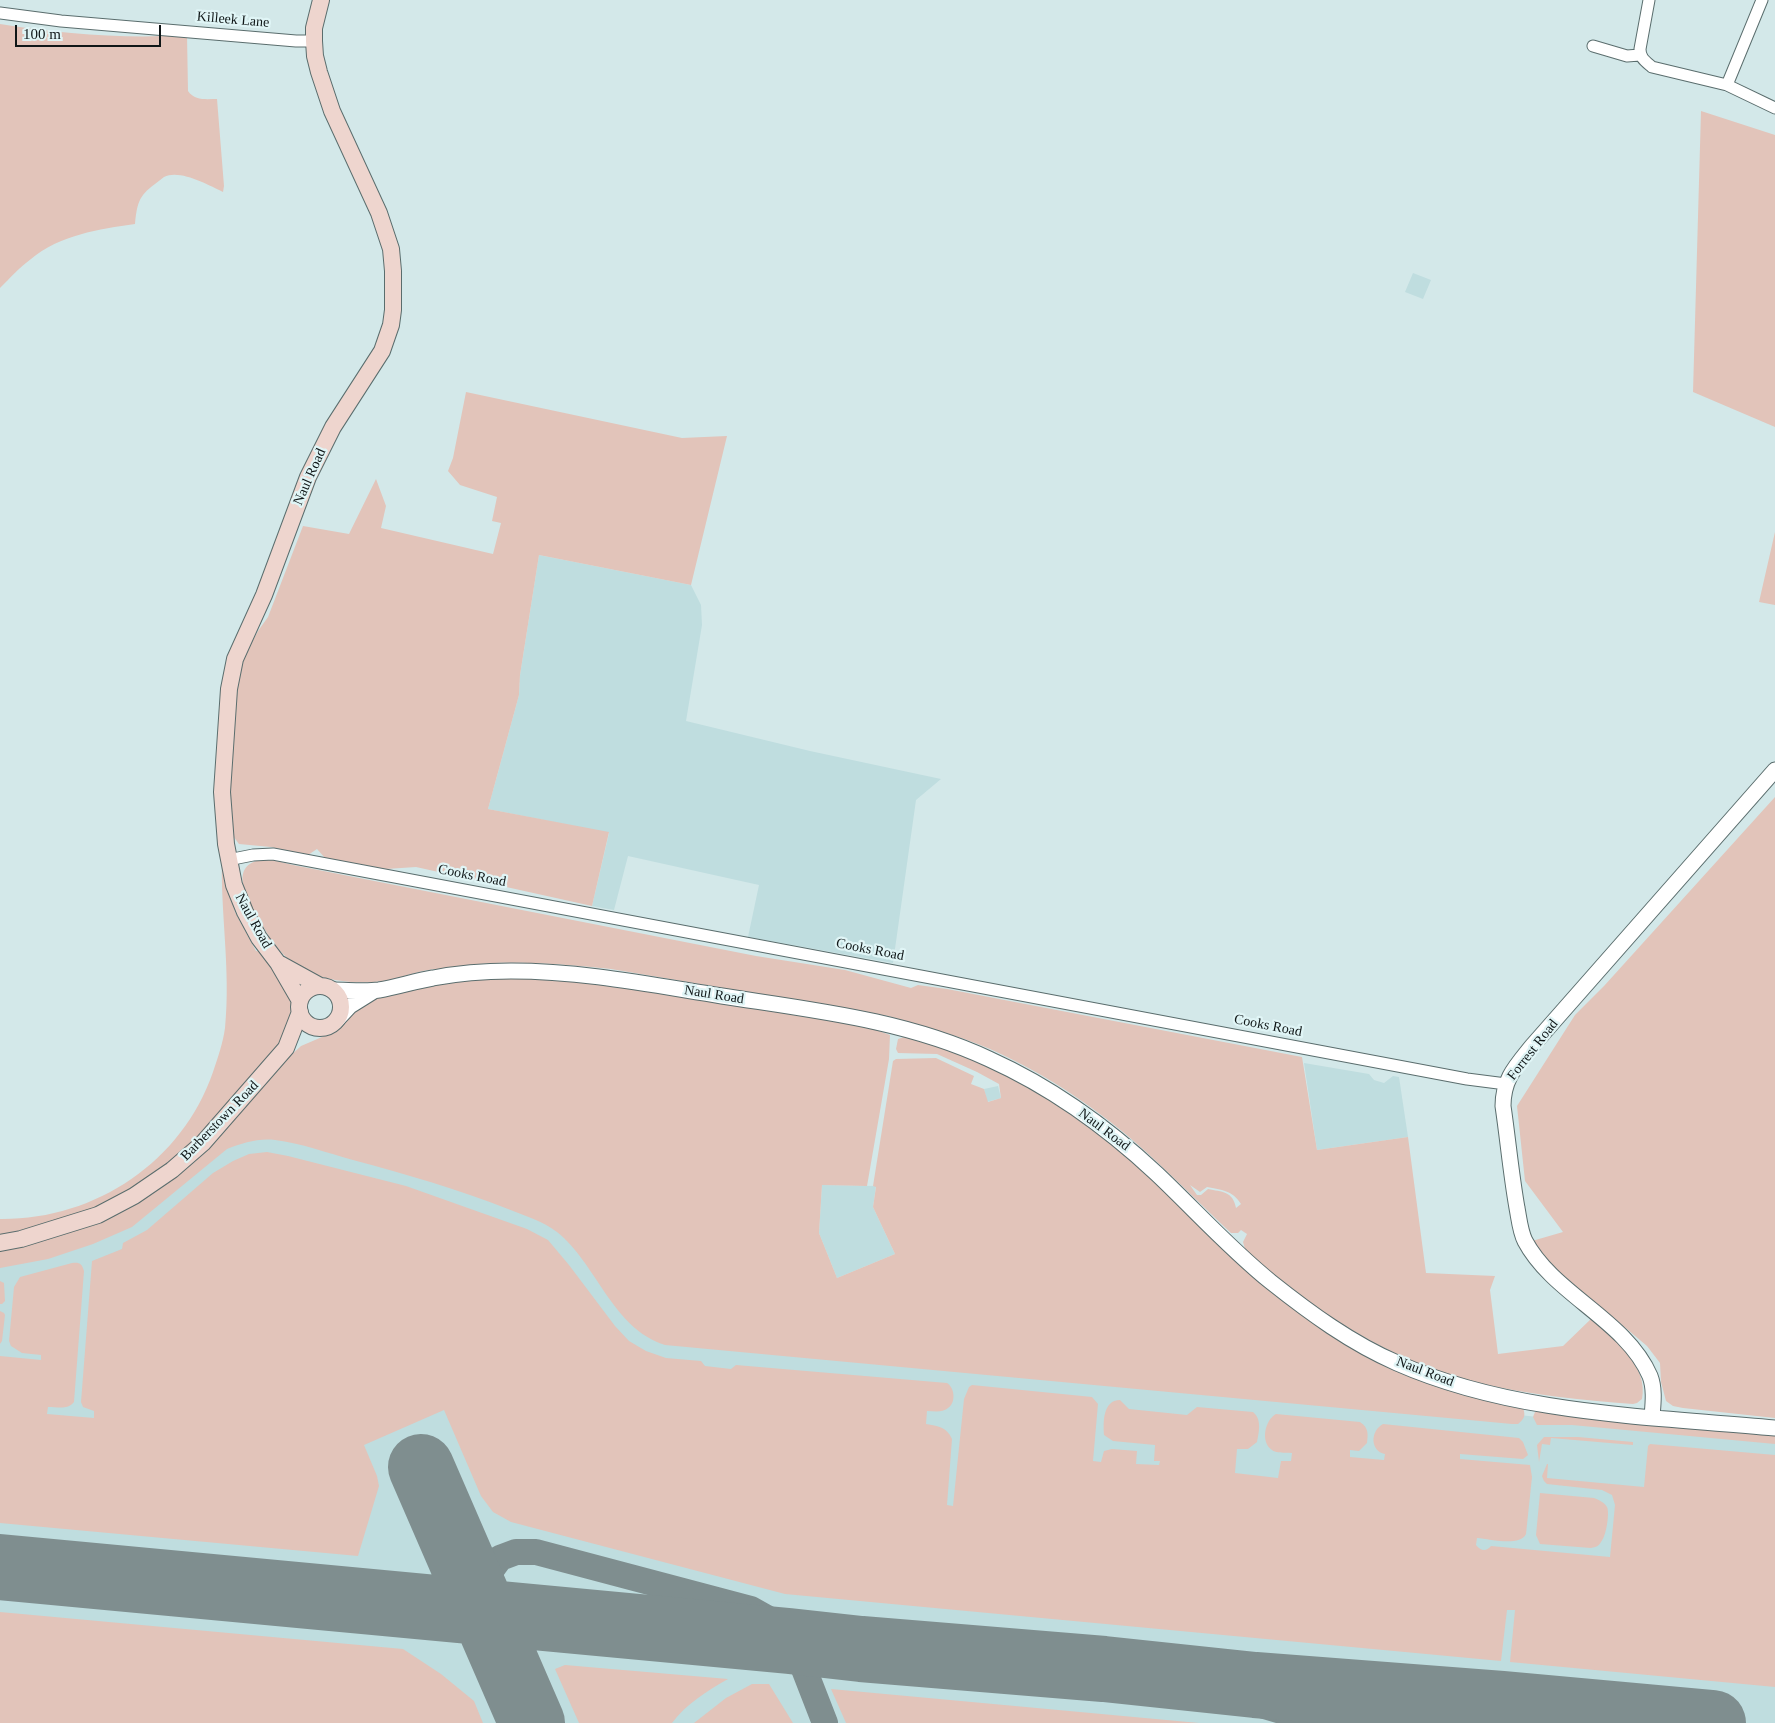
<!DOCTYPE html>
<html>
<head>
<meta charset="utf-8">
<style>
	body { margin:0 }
	#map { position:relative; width:1775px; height:1723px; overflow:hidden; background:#d3e8e9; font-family:Georgia,serif }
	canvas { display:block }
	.scale { position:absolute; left:15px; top:25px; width:146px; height:22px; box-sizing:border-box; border:2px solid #0f1617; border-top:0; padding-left:6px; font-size:15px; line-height:18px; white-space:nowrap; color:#0f1617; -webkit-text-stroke:4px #e0f5f6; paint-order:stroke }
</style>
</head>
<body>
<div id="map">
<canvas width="1775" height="1723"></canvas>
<div class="scale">100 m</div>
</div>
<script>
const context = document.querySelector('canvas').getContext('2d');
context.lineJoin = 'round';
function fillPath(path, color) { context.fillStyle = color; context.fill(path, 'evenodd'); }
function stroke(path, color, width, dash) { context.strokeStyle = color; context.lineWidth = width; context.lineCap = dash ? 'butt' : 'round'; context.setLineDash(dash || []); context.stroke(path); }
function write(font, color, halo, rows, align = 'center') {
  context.font = font + ' Georgia,serif'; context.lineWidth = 4.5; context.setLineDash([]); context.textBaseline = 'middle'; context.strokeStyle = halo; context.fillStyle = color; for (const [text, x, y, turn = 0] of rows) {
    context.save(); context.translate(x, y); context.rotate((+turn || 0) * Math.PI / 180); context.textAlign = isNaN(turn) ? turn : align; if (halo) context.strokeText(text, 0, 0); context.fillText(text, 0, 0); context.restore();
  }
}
fillPath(new Path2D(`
	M1413,273L1431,280L1423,299L1405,292Z
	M539,555L691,585L701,605L702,625L686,721L810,751L941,779L916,800L893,963L748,937L759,885L628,856L614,910L592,906L609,833L488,809L519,695L520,675Z
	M1304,1063L1369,1074L1374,1080L1384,1083L1393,1076L1399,1077L1408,1137L1317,1150Z
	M998,1086L1001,1098L987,1102L984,1089Z
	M255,1122L615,1241L1465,1409L1574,1421L1775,1441V1723H0V1260Z
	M822,1185L876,1186L873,1207L895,1254L837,1278L819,1233Z`), '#bfdddf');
fillPath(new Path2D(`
	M0,24C62,34 125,39 187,35L188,91C195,101 206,99 217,99L224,186L223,192C208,185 180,169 164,177C161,179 158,182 155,184C138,196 137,205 135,224C99,229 60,235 31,259C20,267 10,278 0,288Z
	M1701,111L1775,135V427L1693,392Z
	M466,392L682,438L727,436L691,585L539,555L520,675L519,695L488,809L609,832L592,906L416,867L386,869L325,858L317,849L308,855L271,847L239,844L233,836L229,825V769L236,701L242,660L258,631L268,617L303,526L349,534L376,479L386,506L381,528L493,554L501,523L492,521L497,497L460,485L448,471L453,458Z
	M1775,532V605L1759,602Z
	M1775,797V1418L1683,1408L1673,1406L1666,1401L1661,1382L1660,1363L1647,1346L1558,1271L1538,1252L1532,1241L1563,1232L1525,1181L1517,1106L1575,1015L1604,986Z
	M222,854L226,880L235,912L256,951L263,952C273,969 296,997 293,1017C290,1041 266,1060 250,1078C229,1102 208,1129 184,1151C132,1197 68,1223 0,1235V1219C95,1220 182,1162 213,1072C218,1057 223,1043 225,1028C231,970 220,911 222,854Z
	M269,859L293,865L756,956L845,970L911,988L918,985L947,989L1302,1057L1317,1150L1408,1137L1426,1273L1495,1276L1490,1290L1498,1354L1563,1346L1593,1317C1613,1339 1649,1366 1642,1399L1637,1403L1633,1404C1581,1400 1529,1395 1479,1383C1413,1368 1353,1334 1299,1295C1281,1282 1264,1266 1246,1252L1243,1242L1247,1234L1241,1230L1238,1233H1231C1202,1206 1175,1178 1145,1151C1101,1111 1045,1073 990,1049C957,1035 922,1026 888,1016L611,969C572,965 534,962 494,963C475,964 456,967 438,969C421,970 406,976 390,980C368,984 347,983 326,978C311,975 297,968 286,957C275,947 267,934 260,921C246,898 225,861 269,859ZM1190,1185L1200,1192L1207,1187C1222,1190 1232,1190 1241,1204L1236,1208C1233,1191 1222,1192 1208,1189L1201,1195H1197Z
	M560,976L878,1028L879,1031L890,1035L889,1059L867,1186L822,1185L819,1233L837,1278L895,1254L873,1207L876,1187L873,1186L893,1061L896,1059L936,1058L974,1076L971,1084L984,1089L988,1102L1001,1098L999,1084L977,1072L937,1054L898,1053L896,1049L898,1039L907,1036L933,1042L1032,1086L1095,1129L1329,1331L1523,1408C1526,1416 1524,1419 1518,1424H1512L665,1345C612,1328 597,1264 557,1232C543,1221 525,1216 508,1209C458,1189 405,1174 353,1160C327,1153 301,1143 275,1140C258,1138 243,1143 227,1149L132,1227L93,1244L48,1259L0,1268V1249L122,1210L301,1046L336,1031L342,1026L351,1014L377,996L461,978Z
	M267,1152L288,1156L406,1186L527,1229L548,1240L569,1265L615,1326L629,1341L646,1351L666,1358L701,1361L705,1366L731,1369L736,1365L947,1383C955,1388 956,1403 948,1408C942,1413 934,1411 927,1411L926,1424C938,1426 947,1427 952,1439L947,1505L953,1506L964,1399L969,1387L972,1385L1092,1397L1098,1404L1093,1461L1101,1462L1104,1451L1112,1449L1137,1451L1136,1464L1159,1465L1160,1461H1154L1155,1445L1113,1441L1104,1435C1103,1422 1103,1400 1120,1400L1129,1409L1187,1415L1197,1407L1253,1412C1262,1419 1259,1432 1257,1442L1248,1449H1237L1235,1473L1278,1478L1281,1461H1291L1292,1453C1286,1452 1277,1454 1272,1450C1260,1442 1265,1420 1276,1414L1360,1422C1369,1428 1368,1434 1367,1443L1359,1451L1350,1450V1457L1384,1460L1385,1454C1370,1451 1370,1431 1383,1424L1519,1438L1523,1442L1528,1455L1523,1459L1460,1454V1459L1530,1465L1532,1477L1526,1534C1520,1547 1490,1539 1477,1538L1476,1545C1481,1551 1486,1552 1491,1546L1610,1557L1615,1505L1612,1495L1602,1490L1547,1484L1544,1481L1542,1476L1547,1464H1548L1547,1478L1644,1487L1648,1446L1650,1444L1775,1455V1687L1510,1662L1515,1610H1507L1501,1661L785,1594L511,1522L493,1512L481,1496L444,1410L364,1445L377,1476L379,1486L358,1556L0,1523V1356L41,1360V1355L22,1353L11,1346L9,1341L14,1287L20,1277L72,1263C80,1262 82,1264 84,1271L74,1402C68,1410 58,1407 48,1407L47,1414L94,1418V1411L83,1407L81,1402L92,1261L122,1249L123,1243L147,1230L213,1173L233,1161L249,1154Z
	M0,1281L4,1283L5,1301L2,1304H0Z
	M0,1311L4,1313L5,1315L2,1341L0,1344Z
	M1538,1411L1775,1433V1444L1572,1425H1537L1533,1417L1535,1412Z
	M1544,1437H1578L1633,1442V1445L1551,1438L1550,1445L1542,1444L1539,1462L1537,1445Z
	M1540,1493L1594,1498C1599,1500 1604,1502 1607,1507C1610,1513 1606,1537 1601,1542C1599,1546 1596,1547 1591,1548L1540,1544L1536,1535Z
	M0,1612L403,1649L441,1674L474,1701L483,1723H0Z
	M565,1665L728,1679C707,1691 686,1704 672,1723H579L555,1669Z
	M752,1684H769L793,1723H694L726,1698Z
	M831,1689L1199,1723H846Z`), '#e2c4ba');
stroke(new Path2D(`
	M481,1605L484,1580L500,1558L516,1552H536L751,1609L776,1623L799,1656L825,1723
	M1104,1669L1204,1688L1288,1713L1311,1723`), '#7f8e8f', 26);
stroke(new Path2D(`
	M421,1467L532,1723
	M0,1567L789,1641L861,1649L1104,1669L1255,1685L1502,1704L1713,1723`), '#7f8e8f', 66);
const minor = new Path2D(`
	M1649,0L1640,49C1640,58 1645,61 1652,67L1727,85L1775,108
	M0,13L61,21L296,41H314
	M1593,46L1627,56L1640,55
	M1727,85L1762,0
	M228,860L253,855L273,854L1467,1079L1506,1084`);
const tertiary = new Path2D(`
	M332,990C348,990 364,992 379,990C397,987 415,981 433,978C459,973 485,971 511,971C583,971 652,985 722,996C812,1010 906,1020 989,1059C1051,1087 1108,1128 1157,1174C1195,1210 1230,1249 1271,1282C1310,1313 1351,1343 1397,1363C1515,1415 1649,1416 1775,1428
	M336,1021L350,1006L374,991
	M1652,1417C1653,1404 1655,1389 1650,1376C1626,1320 1553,1294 1525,1241C1520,1231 1519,1218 1517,1208C1511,1174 1508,1140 1503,1106C1503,1079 1516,1066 1532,1046L1775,770`);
const secondary = new Path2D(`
	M280,964L320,986
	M299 1007a21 21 0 1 1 42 0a21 21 0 1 1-42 0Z
	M300,1001L278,963L259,938L245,912L234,885L226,844L222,792L229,689L235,659L264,595L308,477L333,427L382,351L391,325L393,310V271L391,249L379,213L332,111L319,72L315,56L314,41V28L321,0
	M0,1243L21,1239L98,1215L134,1196L172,1170L203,1143L286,1048L300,1012`);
stroke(minor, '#5a6d6d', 13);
stroke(tertiary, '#5a6d6d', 17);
stroke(secondary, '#5a6d6d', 18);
stroke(minor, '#fff', 11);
stroke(tertiary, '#fff', 15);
stroke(secondary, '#eed5ce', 16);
write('14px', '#0f1617', '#e0f5f6', [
	["Killeek Lane",233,20,5],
	["Naul Road",310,477,-66],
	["Cooks Road",472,876,11],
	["Naul Road",253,921,61],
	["Cooks Road",870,950,11],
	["Naul Road",714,995,9],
	["Cooks Road",1268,1026,11],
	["Forrest Road",1533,1050,-52],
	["Barberstown Road",220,1121,-46],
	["Naul Road",1104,1130,37],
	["Naul Road",1425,1372,21]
]);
</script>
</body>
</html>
